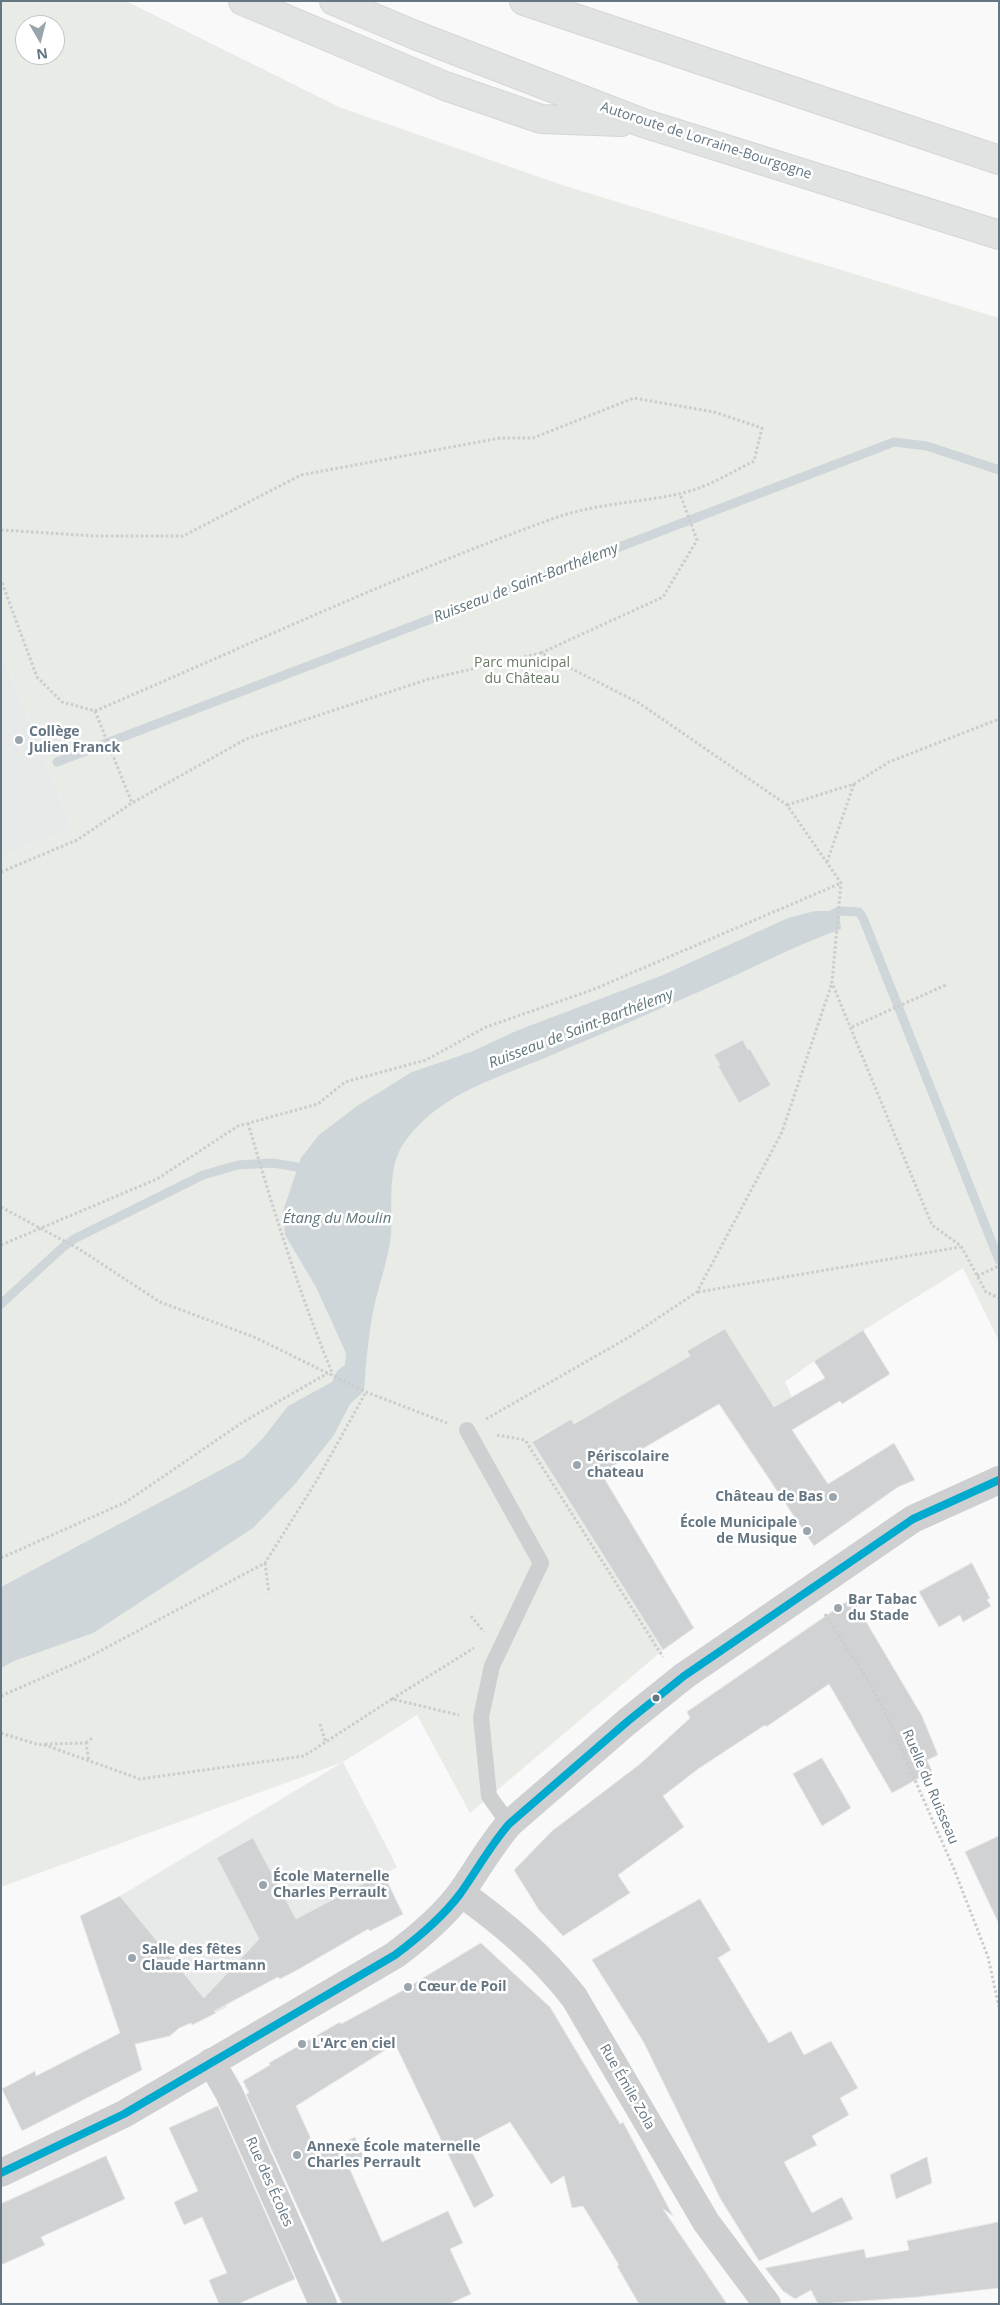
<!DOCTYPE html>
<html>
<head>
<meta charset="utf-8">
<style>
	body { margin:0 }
	#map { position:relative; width:1000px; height:2305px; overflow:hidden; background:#f9f9f9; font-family:"Open Sans",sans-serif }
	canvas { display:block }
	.frame { position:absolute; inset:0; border:2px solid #657683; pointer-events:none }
	.north { position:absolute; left:15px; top:15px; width:50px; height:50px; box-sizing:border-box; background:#fff; border:1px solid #c1c8cd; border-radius:50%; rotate:172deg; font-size:14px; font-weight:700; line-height:20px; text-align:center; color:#657683 }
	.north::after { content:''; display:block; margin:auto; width:18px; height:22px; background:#99a4ac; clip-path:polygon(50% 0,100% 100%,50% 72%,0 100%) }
</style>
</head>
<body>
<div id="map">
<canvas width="1000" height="2305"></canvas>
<div class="frame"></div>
<div class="north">N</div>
</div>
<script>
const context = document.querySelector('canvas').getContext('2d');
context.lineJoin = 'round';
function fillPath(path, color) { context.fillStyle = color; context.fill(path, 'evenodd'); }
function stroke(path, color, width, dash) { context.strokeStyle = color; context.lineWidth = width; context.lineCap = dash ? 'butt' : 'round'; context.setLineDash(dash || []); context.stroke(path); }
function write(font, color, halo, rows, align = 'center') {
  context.font = font + ' "Open Sans",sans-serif'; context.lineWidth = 5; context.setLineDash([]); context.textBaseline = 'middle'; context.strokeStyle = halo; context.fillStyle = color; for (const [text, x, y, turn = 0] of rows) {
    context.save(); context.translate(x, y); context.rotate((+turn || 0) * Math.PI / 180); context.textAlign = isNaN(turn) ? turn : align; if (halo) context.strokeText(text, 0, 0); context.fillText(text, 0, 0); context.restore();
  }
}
fillPath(new Path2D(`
	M1,650L73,829L1,857Z
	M343,1762L397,1867L383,1875L403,1914L370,1931L368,1929L280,1979L277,1977L226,2005L227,2007L192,2025L189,2021L204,1998L120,1896Z`), '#e8e9e9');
fillPath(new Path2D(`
	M1,1H126L339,107L562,185L999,318V1341L963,1268L814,1361L785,1382L792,1397L774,1407L725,1329L687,1351L690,1357L574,1424L570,1419L532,1441L663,1650L470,1813L417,1715L343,1762L1,1887V857L73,829L1,650ZM25,25H55V55H25Z`), '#e8ebe6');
fillPath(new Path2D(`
	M815,911H839L841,929C793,946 749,970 703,990C653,1012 604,1033 554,1054C502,1077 442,1091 406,1140C386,1166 393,1204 391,1235C388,1262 378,1286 373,1312C368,1338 366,1364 364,1391L350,1404L334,1435L295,1484L253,1528L93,1633L14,1661L1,1668V1587L243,1458L264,1437L288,1406L332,1382L337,1371L345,1365L346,1353L316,1287L285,1235L283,1211L301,1158L319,1135L357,1106L412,1072L471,1052L516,1031L663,975L788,918Z`), '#ced6d9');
stroke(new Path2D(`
	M57,762L894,442L927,446L999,470
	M829,916L839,911L859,912L863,918L999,1260
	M1,1304L62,1248L74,1239L203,1175L238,1165L273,1163L309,1169`), '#ced6d9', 9);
const building = new Path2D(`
	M743,1040L748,1050L750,1049L771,1085L739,1103L718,1066L720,1065L714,1055Z
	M725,1329L774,1407L825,1378L814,1361L863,1330L890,1374L842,1404L840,1401L792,1430L828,1484L894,1443L915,1480L898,1487L814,1546L719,1404L601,1473L694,1628L663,1650L532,1442L571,1419L574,1424L690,1356L687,1351Z
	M972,1563L990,1598L987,1600L991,1606L963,1622L960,1615L939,1627L919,1592Z
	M852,1598L922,1716L938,1755L927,1760L932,1771L892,1793L829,1684L766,1727L765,1725L698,1769L663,1796L684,1827L618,1875L630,1893L563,1936L539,1910L514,1870L552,1831L640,1764L690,1718L687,1712Z
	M822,1758L851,1808L822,1826L793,1774Z
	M999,1836V1924L965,1852Z
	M253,1838L296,1919L383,1873L403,1914L370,1931L368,1929L299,1969L280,1979L278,1977L214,2011L216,2013L192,2025L191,2023L179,2028L170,2036L135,2044L142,2070L22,2131L2,2089L35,2071L36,2076L120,2033L80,1916L120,1896L204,1998L259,1939L217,1858Z
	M700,1899L731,1950L718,1958L769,2043L791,2031L804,2055L831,2041L858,2088L840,2098L849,2115L812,2136L817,2145L784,2162L812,2213L842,2197L853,2219L759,2261L720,2198L643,2041L592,1960Z
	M481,1943L550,2007L620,2124L623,2122L673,2216L663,2209L727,2304H639L617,2266L619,2265L583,2206L572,2208L564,2176L551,2184L510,2122L468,2144L494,2196L474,2208L395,2044L296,2106L318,2154L355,2137L364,2158L348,2165L382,2242L448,2211L463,2243L450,2249L471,2294L449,2304H342L246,2094L249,2093L243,2081L270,2065L269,2063L340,2022L341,2024L400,1992Z
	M218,2106L295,2279L238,2304H219L209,2280L227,2273L202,2217L184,2225L174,2202L198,2191L169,2128Z
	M106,2156L125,2199L41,2237L45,2245L1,2265V2204Z
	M927,2157L932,2183L896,2199L890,2175Z
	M999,2222V2288L918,2297L818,2304L811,2290L795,2299L783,2291L765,2268L864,2249L866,2258L909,2250L907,2241Z`);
fillPath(building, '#d0d2d3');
stroke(building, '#e8e8e8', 1);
const motorway = new Path2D(`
	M243,1L445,86L541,119L621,122
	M334,1L415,35L643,123L999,235
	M524,1L999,160`);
stroke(motorway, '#d5d6d6', 30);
stroke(new Path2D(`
	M1,530L96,536H183L301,475L500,438H533L634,398L714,412L762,428L754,461C730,473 705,489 678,494C636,503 592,504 552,519C397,575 247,646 95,711L62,702L37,677L1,580
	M541,653L663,597L697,540L680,494
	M95,711L132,803
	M787,805L854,784L889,762L999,719
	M827,862L854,784
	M1,872L77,840L132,803L246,739L429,679L541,653L639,703L787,805L841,883L832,983L932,1225L961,1246L986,1292L999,1298
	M852,1027L948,984
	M248,1123C273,1209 299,1293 333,1375
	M1,1207L79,1249L160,1302L254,1337L366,1392L447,1423
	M1,1245L157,1179L238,1126L318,1104L345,1082L426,1060L486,1027L592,990L841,883
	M977,1276L999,1266
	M698,1292L960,1247
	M486,1419L631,1336L697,1292L782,1132L832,983
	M497,1435L525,1440L663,1657
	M1,1558L126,1502L243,1422L328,1373
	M265,1563L269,1593
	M825,1614L868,1680L886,1714L954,1869L988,1957L999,2007
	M471,1616L484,1632
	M1,1696L85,1659L265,1563L317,1480L366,1392
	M392,1699L474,1648
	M320,1724L326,1743
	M1,1733L39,1745L42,1744L140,1779L304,1756L392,1699L459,1715
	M86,1743L92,1738
	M45,1744L86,1743L89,1762`), '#cbcccd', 3, [2.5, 2.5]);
stroke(new Path2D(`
	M467,1430L541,1563L492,1666L481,1717L489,1796L509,1824`), '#cecfd0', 16);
stroke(new Path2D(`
	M211,2062L229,2093L323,2304`), '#cecfd0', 28);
stroke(new Path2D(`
	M461,1893C504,1924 541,1955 574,1997L706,2222L767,2304
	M1,2173L124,2114L395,1955C419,1937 442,1918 460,1894C477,1870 490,1846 509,1824L628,1721L684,1676L913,1519L999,1480`), '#cecfd0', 28);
stroke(motorway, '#e1e2e2', 28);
stroke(new Path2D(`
	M1,2173L124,2114L395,1955C419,1937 442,1918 460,1894C477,1870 490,1846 509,1824L628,1721L684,1676L913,1519L999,1480`), '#00a9ce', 8);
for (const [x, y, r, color] of [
	[19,740,5,"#99a4ac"],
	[577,1465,5,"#99a4ac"],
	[833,1497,5,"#99a4ac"],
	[807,1531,5,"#99a4ac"],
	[838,1608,5,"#99a4ac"],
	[656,1698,4.5,"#657683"],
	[263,1885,5,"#99a4ac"],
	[132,1958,5,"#99a4ac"],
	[408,1987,5,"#99a4ac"],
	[302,2044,5,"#99a4ac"],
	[297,2155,5,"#99a4ac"]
]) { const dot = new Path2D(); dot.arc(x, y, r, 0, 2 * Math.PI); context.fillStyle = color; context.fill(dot); stroke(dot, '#fff', 2); }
write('14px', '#657683', '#fff', [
	["Autoroute de Lorraine-Bourgogne",706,141,18],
	["Ruelle du Ruisseau",930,1787,67],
	["Rue Émile Zola",627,2087,60],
	["Rue des Écoles",269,2182,66]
]);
write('14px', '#687a64', '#fff', [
	["Parc municipal",522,663],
	["du Château",522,679]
]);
write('bold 14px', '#657683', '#fff', [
	["Collège",29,732],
	["Julien Franck",29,748],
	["Périscolaire",587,1457],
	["chateau",587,1473],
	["Château de Bas",823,1497,"right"],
	["École Municipale",797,1523,"right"],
	["de Musique",797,1539,"right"],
	["Bar Tabac",848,1600],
	["du Stade",848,1616],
	["École Maternelle",273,1877],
	["Charles Perrault",273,1893],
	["Salle des fêtes",142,1950],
	["Claude Hartmann",142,1966],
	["Cœur de Poil",418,1987],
	["L'Arc en ciel",312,2044],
	["Annexe École maternelle",307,2147],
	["Charles Perrault",307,2163]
], 'left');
write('italic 15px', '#60757c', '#fff', [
	["Ruisseau de Saint-Barthélemy",526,583,-21],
	["Ruisseau de Saint-Barthélemy",581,1029,-21],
	["Étang du Moulin",337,1219]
]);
</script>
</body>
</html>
